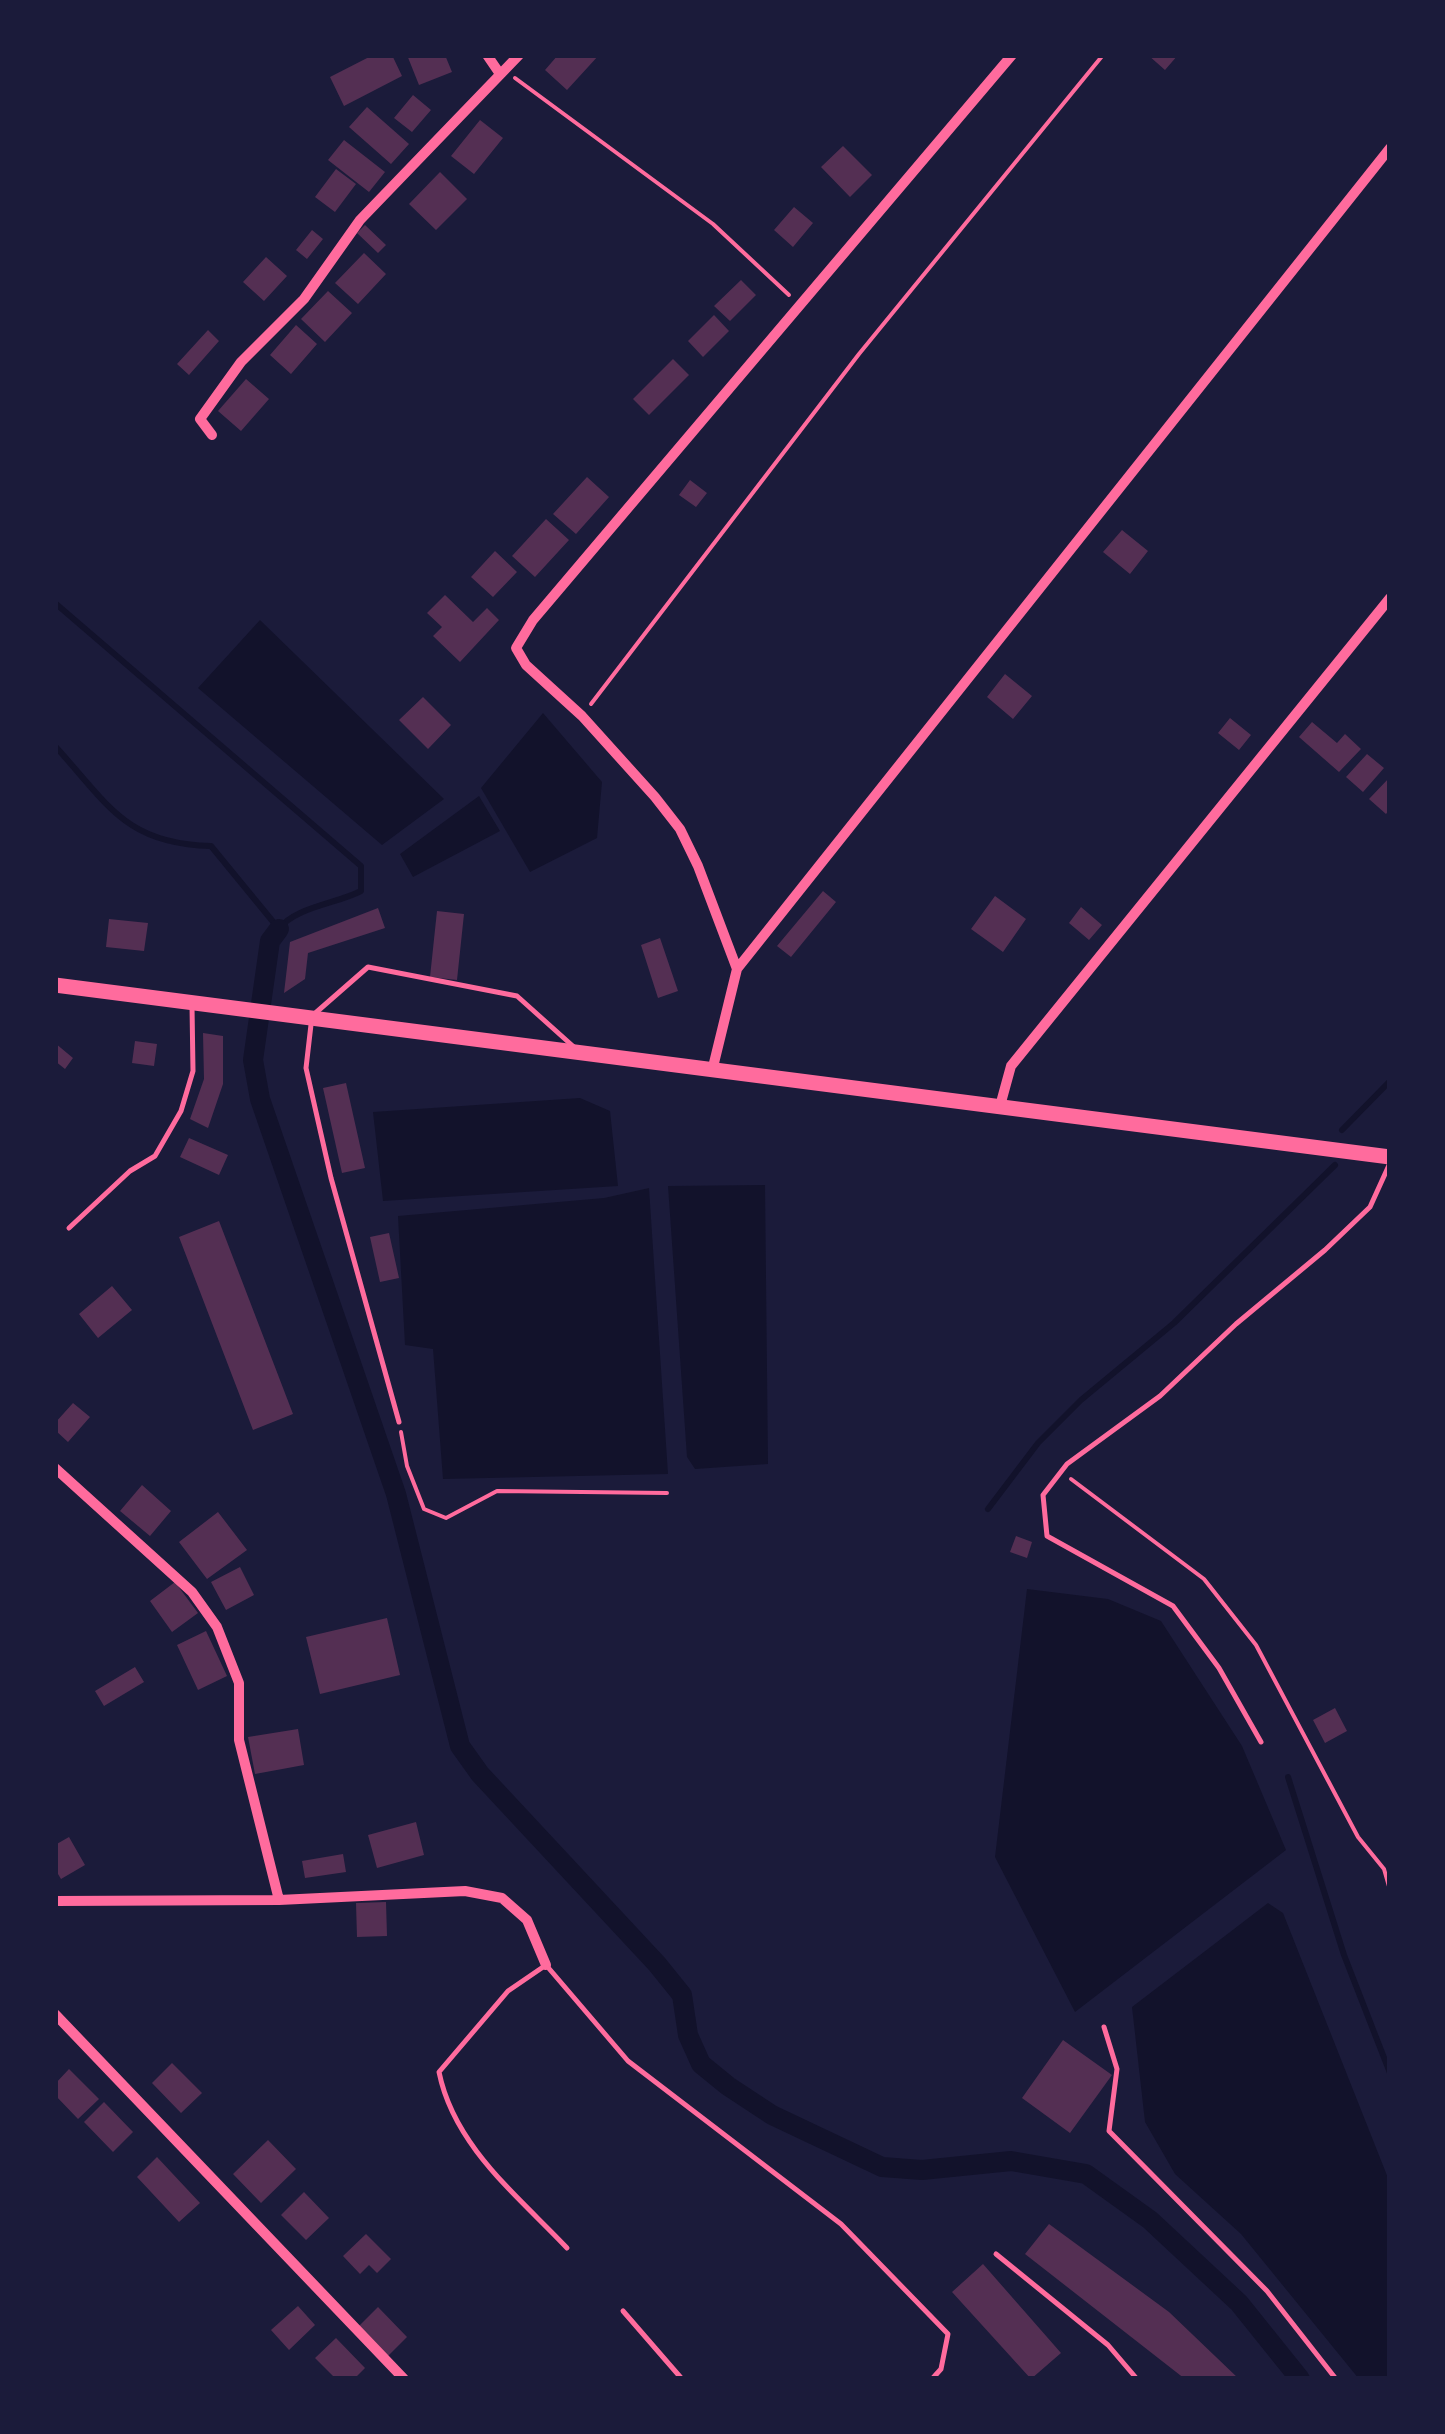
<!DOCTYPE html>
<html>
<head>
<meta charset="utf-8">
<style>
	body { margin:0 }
	#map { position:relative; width:1445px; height:2434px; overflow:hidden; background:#1b1b3a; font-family:"Archivo Narrow",sans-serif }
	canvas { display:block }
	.frame { position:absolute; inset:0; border:58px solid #1b1b3a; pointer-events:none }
</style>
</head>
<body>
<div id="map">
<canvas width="1445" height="2434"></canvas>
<div class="frame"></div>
</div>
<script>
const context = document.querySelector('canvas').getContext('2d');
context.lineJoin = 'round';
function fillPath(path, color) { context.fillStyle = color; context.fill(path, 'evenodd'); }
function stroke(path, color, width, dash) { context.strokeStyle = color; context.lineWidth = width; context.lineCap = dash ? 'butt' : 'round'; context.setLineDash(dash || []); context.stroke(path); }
fillPath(new Path2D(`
	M260,620L444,799L382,845L198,688Z
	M543,713L602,782L597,838L530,872L481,788Z
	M479,796L500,831L413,877L400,854Z
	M580,1098L610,1111L618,1186L383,1201L373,1112Z
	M765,1185L768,1464L695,1469L687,1457L668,1186Z
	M649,1188L668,1474L443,1479L433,1349L405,1345L398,1216L604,1198Z
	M1027,1589L1108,1599L1161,1621L1242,1746L1286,1850L1075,2012L995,1857Z
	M1268,1903L1283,1913L1390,2183V2379H1359L1241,2234L1175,2174L1145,2122L1132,2007Z`), '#12122b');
stroke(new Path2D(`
	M55,603L361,866V891C336,904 295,907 279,929L211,846C125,844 108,804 55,746
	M1342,1130L1390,1081
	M988,1509L1038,1443L1081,1400L1174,1323L1335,1165
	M1288,1777L1344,1955L1390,2073`), '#12122b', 6);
stroke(new Path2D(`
	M279,929L270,941L253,1060L260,1099L396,1494L460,1746L480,1774L657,1964L682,1995L688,2035L701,2064L728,2086L772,2115L882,2167L922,2170L1011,2161L1086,2174L1150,2220L1239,2303L1300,2379`), '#12122b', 20);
fillPath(new Path2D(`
	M373,55H392L402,76L344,106L330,77Z
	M407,55H445L452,72L419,85Z
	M558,55H599L567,90L545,70Z
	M1148,55H1178L1165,70Z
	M413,95L431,110L412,132L394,118Z
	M367,107L409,144L391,164L349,127Z
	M480,120L503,138L474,174L451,156Z
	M344,140L385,172L369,192L328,160Z
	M843,146L872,175L850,197L821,167Z
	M336,169L356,184L335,212L315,197Z
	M440,172L467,199L436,230L409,204Z
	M794,207L813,223L793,247L774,230Z
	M365,225L386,245L378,253L357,233Z
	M312,230L323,239L307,259L296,250Z
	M364,253L386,274L358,304L335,283Z
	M266,257L287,276L264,301L243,282Z
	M741,280L756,295L730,321L714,306Z
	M328,291L352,313L325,342L301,319Z
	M714,315L729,331L703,357L688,341Z
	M296,325L317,344L291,374L270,355Z
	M208,330L219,341L189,375L177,364Z
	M673,359L689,375L649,415L633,399Z
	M246,379L269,399L241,431L218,411Z
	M587,477L609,497L576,534L553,514Z
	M690,480L707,493L696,507L679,495Z
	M546,519L569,540L535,577L512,556Z
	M1122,530L1148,551L1130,574L1103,552Z
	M495,551L517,572L493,597L471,577Z
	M445,595L473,622L487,608L499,620L460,662L433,636L442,627L427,613Z
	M1005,674L1032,696L1013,719L987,697Z
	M423,697L451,725L428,749L399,720Z
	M1230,718L1251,735L1239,750L1218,733Z
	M1312,722L1337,743L1345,734L1361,749L1339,772L1299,737Z
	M1367,754L1384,768L1363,792L1346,777Z
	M1390,777V809L1386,814L1369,799Z
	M823,891L836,902L791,957L777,946Z
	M995,896L1026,919L1003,952L971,929Z
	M1081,907L1102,925L1089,940L1069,923Z
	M378,908L385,928L308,953L305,979L284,993L290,942Z
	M437,911L464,914L457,980L430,977Z
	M109,919L148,923L144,951L106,947Z
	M660,938L678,991L658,998L641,945Z
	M203,1033L223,1036V1084L208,1128L190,1119L204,1079Z
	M135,1041L157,1044L154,1066L132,1063Z
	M55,1043L73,1058L65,1069L55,1061Z
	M346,1083L365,1168L342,1173L323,1088Z
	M189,1138L228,1155L219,1175L180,1157Z
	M219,1221L293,1414L253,1430L179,1237Z
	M389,1233L399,1278L380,1282L370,1237Z
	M112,1286L132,1310L98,1338L79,1314Z
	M73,1403L90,1417L68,1442L55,1430V1423Z
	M142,1485L171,1511L150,1536L120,1511Z
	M218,1512L247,1550L207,1579L179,1542Z
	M1016,1536L1032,1542L1027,1558L1010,1552Z
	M240,1567L254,1595L226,1610L211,1582Z
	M175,1582L198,1613L172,1632L150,1601Z
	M387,1618L400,1675L320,1694L306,1637Z
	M206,1631L227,1676L198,1690L177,1645Z
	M135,1667L144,1682L104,1706L95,1691Z
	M1335,1708L1347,1731L1325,1743L1313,1720Z
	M298,1729L304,1765L255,1774L248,1737Z
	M416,1822L424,1855L377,1868L368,1835Z
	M69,1837L85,1865L61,1879L55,1869V1845Z
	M343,1854L346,1872L305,1878L302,1861Z
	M386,1902L387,1936L357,1937L356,1903Z
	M1063,2040L1112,2075L1070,2133L1022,2098Z
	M172,2063L202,2093L181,2113L152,2083Z
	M69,2069L99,2099L78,2119L55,2095V2084Z
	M104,2102L133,2132L113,2152L84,2122Z
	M268,2140L296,2169L261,2203L233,2174Z
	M157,2157L200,2203L179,2222L137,2177Z
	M304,2192L329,2218L306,2240L281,2215Z
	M1049,2224L1169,2312L1239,2379H1185L1025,2254Z
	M366,2234L391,2259L377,2273L369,2265L360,2274L343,2256Z
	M983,2264L1061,2353L1031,2379L952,2292Z
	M298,2306L315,2325L289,2350L271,2330Z
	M378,2307L407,2337L387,2357L358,2327Z
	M336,2338L365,2368L354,2379H336L315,2358Z`), '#542f53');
stroke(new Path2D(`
	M515,78L713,224L789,295
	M591,704L859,354L1103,55
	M401,1432L407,1466L424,1509L446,1518L497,1491L667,1493
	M1071,1479L1204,1579L1256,1645L1358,1837L1384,1869L1390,1890`), '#ff6b9d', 4);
stroke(new Path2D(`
	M69,1228L130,1171L155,1156L181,1111L193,1071L192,1006
	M399,1422L331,1178L306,1068L312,1016L368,967L517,996L575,1048
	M1261,1742L1219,1668L1173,1606L1047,1536L1043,1495L1067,1464L1160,1396L1236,1324L1325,1250L1370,1207L1390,1163
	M1104,2027L1117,2069L1109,2131L1267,2291L1336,2379
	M567,2248C517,2195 454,2146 439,2072L508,1991L546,1965L628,2061L841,2224L948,2334L941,2369L932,2379
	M996,2254L1108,2345L1137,2379
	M623,2311L682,2379`), '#ff6b9d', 5);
stroke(new Path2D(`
	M487,55L500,74
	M212,435L200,419L241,362L304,299L360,220L519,55
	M737,969L1390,148
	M713,1067L737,969L698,866L680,829L655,797L582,716L526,665L516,648L533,620L1012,55
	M1000,1106L1011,1066L1390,598
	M55,1468L192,1592L217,1627L239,1683V1740L279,1900
	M55,1901L279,1900L465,1891L502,1898L527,1920L546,1965
	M55,2014L404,2379`), '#ff6b9d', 10);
stroke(new Path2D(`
	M55,985L1390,1157`), '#ff6b9d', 15);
</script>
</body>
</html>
